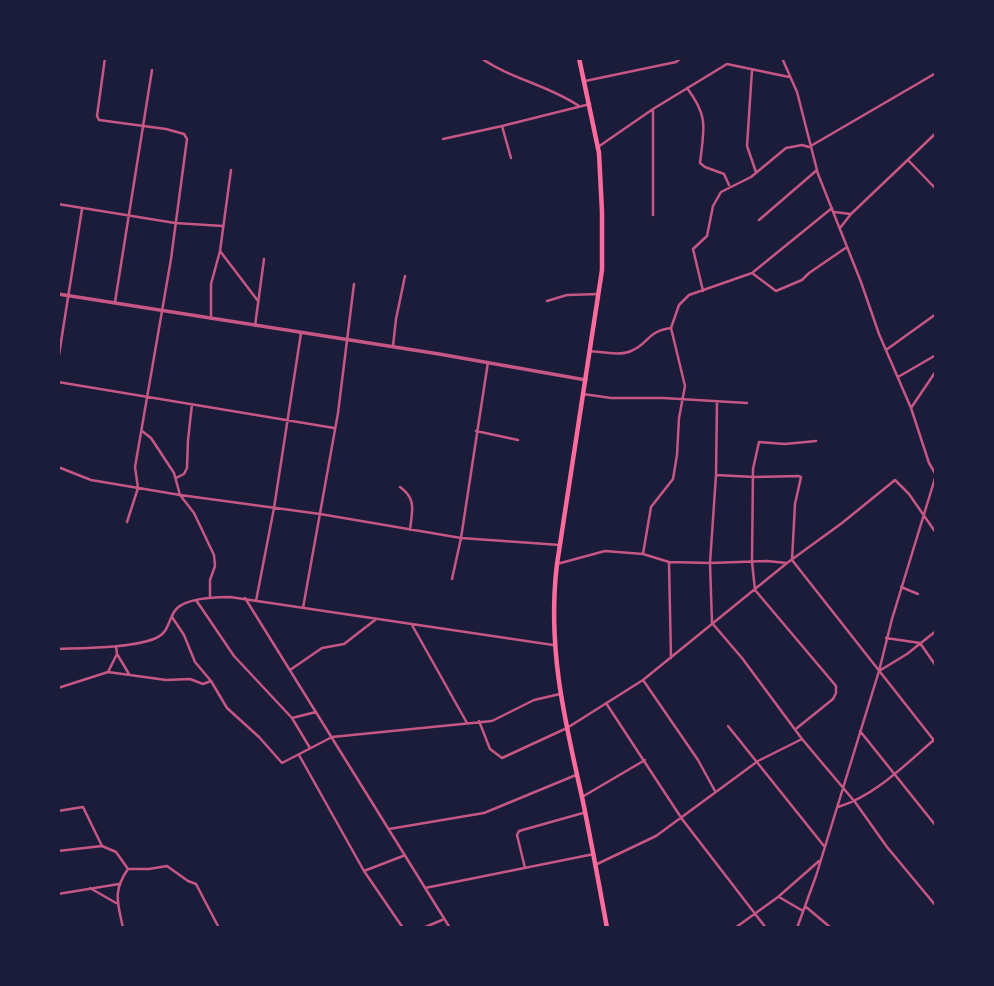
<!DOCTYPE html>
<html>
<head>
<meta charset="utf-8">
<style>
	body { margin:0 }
	#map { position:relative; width:994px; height:986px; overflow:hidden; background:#1b1b3a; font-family:"Golos Text",sans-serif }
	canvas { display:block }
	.frame { position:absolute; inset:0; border:60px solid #1b1b3a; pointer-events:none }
</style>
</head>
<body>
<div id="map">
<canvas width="994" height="986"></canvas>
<div class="frame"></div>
</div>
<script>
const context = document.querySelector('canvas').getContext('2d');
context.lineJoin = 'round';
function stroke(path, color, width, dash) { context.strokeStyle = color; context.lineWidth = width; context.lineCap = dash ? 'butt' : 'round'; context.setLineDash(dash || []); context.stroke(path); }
stroke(new Path2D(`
	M105,58L97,116L99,120L166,129L184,134L187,139L171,259L135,467L138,488L127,522
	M481,58C511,79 548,85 579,106
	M782,58L797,92L818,174L861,282L879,334L911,408L929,463L936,475
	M752,70L747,146L756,172
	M585,81L676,62L681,58
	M687,88C709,117 704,128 700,163L705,167L724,174L729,185
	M443,139L502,126
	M598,147L653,109L727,64L789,77
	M511,158L502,126L590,104
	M908,160L936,189
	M231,170L220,251L258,301
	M58,204L175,223L223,226
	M834,212L851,214
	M653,215V110
	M759,220L817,170
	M840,228L851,214L936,133
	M752,273L776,291L802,280L809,273L847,247
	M703,291L693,249L707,236L713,206L721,192L751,177L786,148L802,145L809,147L936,73
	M547,301L567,295L599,294
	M115,302L152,70
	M211,319V284L220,251
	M255,326L264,259
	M393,346L396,319L405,276
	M886,350L936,314
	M590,351C603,352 620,356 631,351C649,344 647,331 671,328L679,305L689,295L752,273L832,208
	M58,361L82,209
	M898,377L936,355
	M58,382L334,428
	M583,394L611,398H663L747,403
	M717,402L716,475L710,563L712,623L742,658L802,739L855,802L887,847L936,906
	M911,408L936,371
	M142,431L151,438L174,473L180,495L194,513L214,555L215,566L210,580V597
	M476,431L518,440
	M58,467L91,480L180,495L320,514L461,538L560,545
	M716,475L754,477L799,476L801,477L795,504L792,560L936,743
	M176,478L184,474L187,468L188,440L192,404
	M400,487C417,499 412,511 410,530
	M643,554L651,507L673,479L677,455L679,418L685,386L671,328
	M669,563L671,658
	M557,564L605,551L643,554L669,562L710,563L767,561L787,563
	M452,579L461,538L488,362
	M901,587L918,594
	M245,598L450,928
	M196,600L234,656L292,718L310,748
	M256,601L274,508L301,333
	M303,608L338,413L354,284
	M172,617L184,635L195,662L211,681L227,708L259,737L282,763L332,737L492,721L534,700L560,694
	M412,625L467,723
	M886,638L920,643L936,666
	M116,646L117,654L129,674
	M58,649C83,648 134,648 156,638C168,633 168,622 174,612C182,598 216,597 230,597L553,645
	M290,670L322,648L344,644L375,620
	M879,671L907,654L936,631
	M108,672L117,654
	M643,680L698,760L715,791
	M58,688L108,672L166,680L190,679L203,684L211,681
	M606,703L682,819L766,928
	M292,718L316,712
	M479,721L490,749L502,758L567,728L643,680L787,563L842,523L895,480L909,494L936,533
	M728,726L824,846
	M797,728L833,699L836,693V686L755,590L752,562L753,469L759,442L785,444L816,441
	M860,731L936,826
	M299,755L364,871L403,928
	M582,797L645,760
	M838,807C875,796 907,763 936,738
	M58,811L83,807L102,846L58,851
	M389,829L484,813L576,775
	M102,846L116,852L128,869
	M595,865L656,836L758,761L802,739
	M525,868L517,835L519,831L583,813
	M364,871L403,856
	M90,888L116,903
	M425,888L594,854
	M58,894L119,884
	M779,897L803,911
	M805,906L831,928
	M123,928C118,903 112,892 128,869H149L167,866L188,881L196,884L219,928
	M423,928L442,920
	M735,928L778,897L819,861
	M797,928L816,876L879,671L892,619L936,475`), '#c65784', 2.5);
stroke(new Path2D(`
	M58,294L439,354L586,380`), '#c65784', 3.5);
stroke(new Path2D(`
	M579,58L599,153L602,212V270L557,564C547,645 564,718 582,797C591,840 599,884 607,928`), '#ff6b9d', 4.5);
</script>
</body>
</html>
